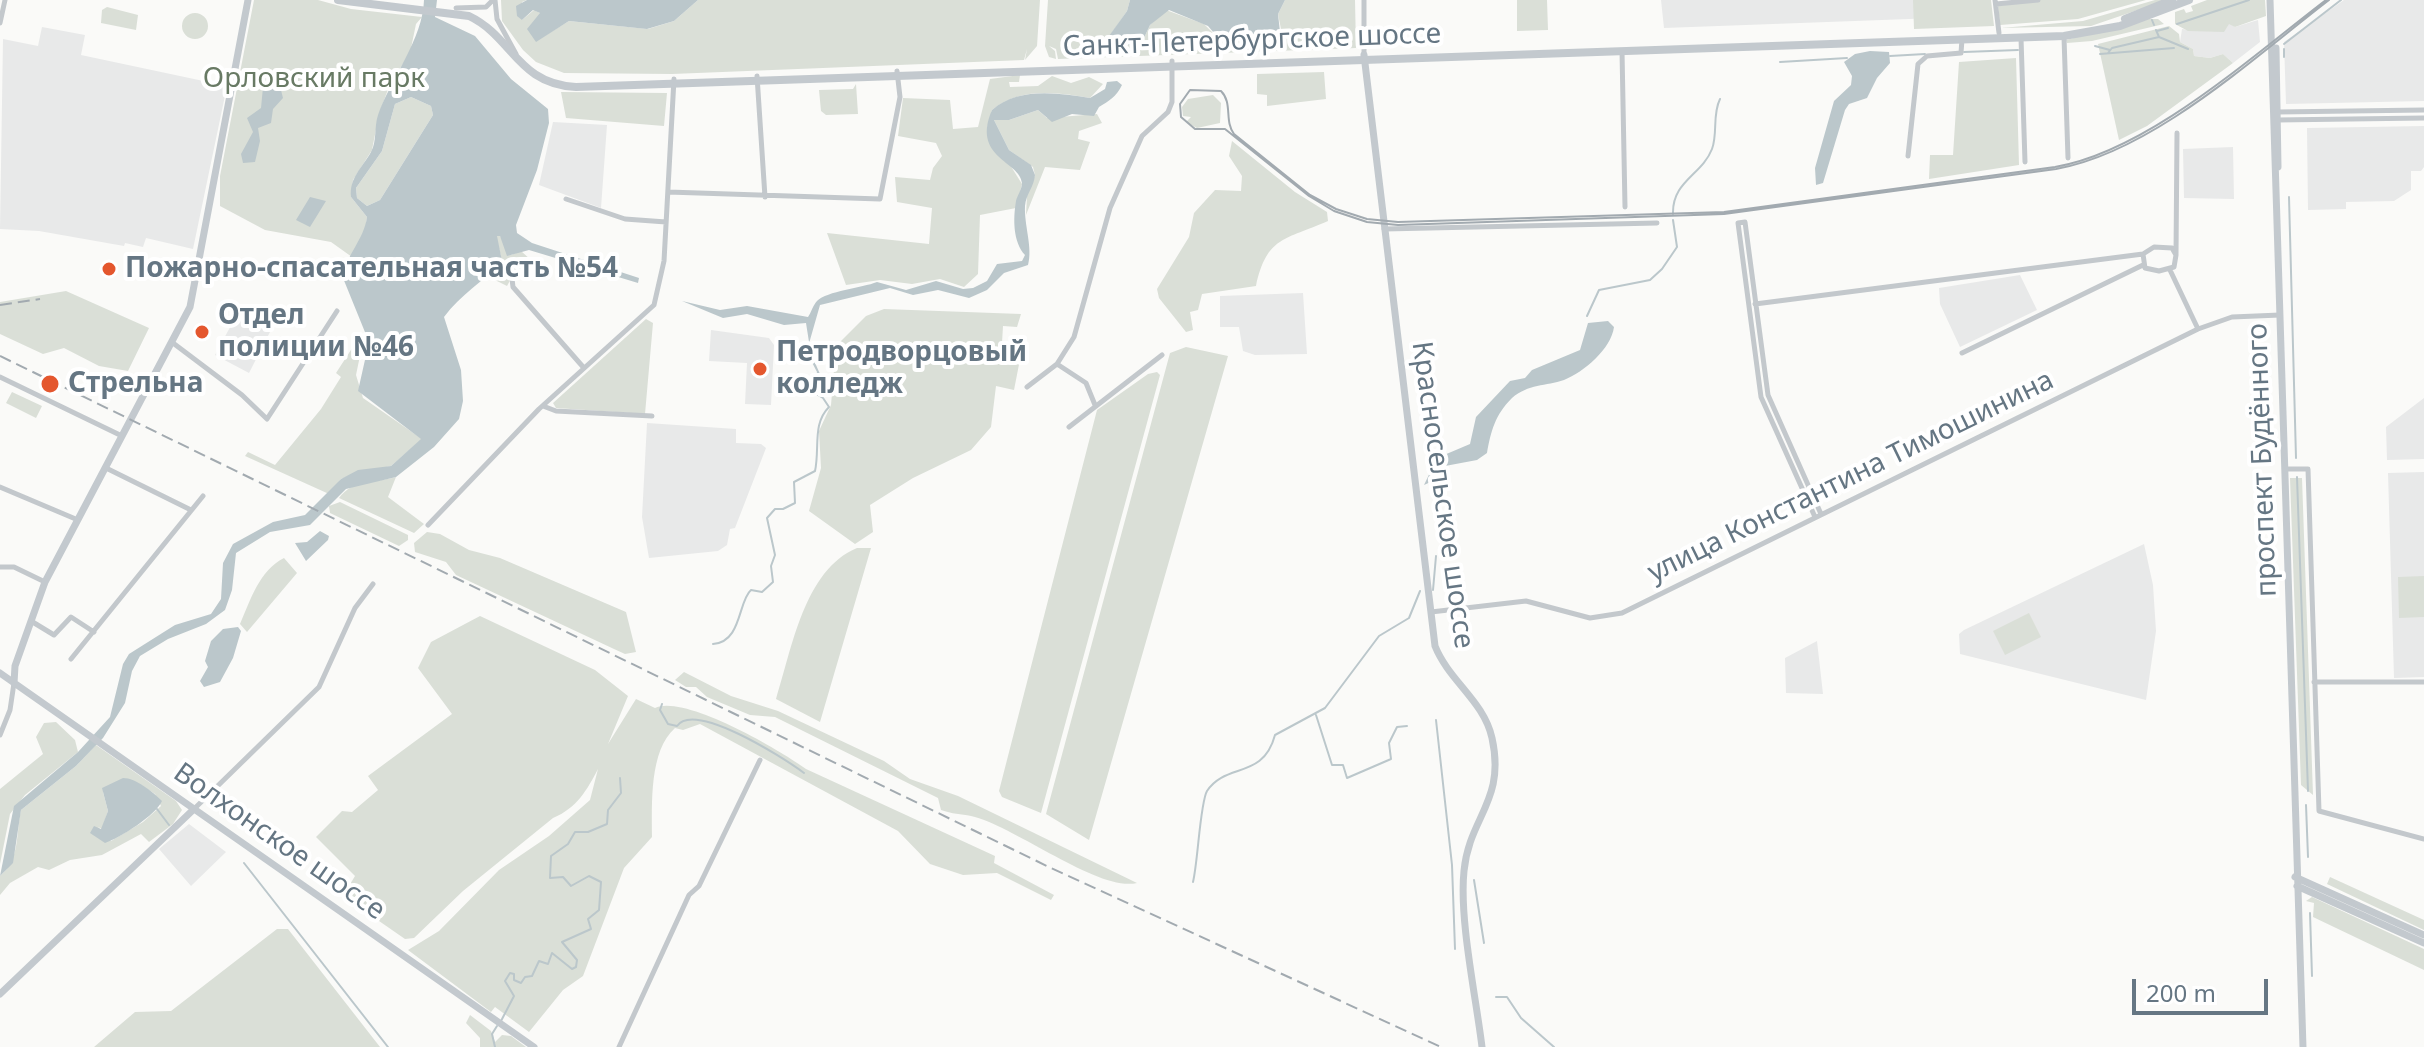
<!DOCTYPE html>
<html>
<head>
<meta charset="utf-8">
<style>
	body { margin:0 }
	#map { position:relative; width:2424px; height:1047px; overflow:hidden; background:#fafaf8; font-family:"Noto Sans",sans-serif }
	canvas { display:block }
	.scale { position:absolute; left:2132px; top:979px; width:136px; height:36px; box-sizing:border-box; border:4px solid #657683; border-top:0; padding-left:10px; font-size:24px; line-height:28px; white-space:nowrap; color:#657683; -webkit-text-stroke:6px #fff; paint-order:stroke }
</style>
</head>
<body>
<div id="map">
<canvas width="2424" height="1047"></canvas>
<div class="scale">200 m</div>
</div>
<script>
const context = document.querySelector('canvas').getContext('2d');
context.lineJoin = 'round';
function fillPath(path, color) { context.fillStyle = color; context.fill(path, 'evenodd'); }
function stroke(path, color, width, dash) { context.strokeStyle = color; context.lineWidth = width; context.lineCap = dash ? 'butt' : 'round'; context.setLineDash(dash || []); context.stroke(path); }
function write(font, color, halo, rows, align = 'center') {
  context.font = font + ' "Noto Sans",sans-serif'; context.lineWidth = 8; context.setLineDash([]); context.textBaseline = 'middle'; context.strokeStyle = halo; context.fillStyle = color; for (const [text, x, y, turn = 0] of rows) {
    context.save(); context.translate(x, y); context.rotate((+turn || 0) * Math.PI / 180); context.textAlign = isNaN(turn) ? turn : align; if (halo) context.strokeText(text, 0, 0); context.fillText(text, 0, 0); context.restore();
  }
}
fillPath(new Path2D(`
	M1661,0H1987L1991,16L1664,28Z
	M2344,0H2424V101L2286,104L2284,42Z
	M2258,20L2260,42L2233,63L2223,54L2210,58L2194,56L2193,49L2180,42L2182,29L2198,31L2231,23L2235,27Z
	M42,27L85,35L81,55L227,86L193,249L146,238L143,247L125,243L124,246L39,231L0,229L3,39L38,46Z
	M553,122L607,125L601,208L539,185Z
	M2424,126V167L2421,171H2411V190L2394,201L2346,202V209L2308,210L2307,128Z
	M2233,147L2234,199L2184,198L2183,149Z
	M2020,275L2037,310L1960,347L1940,304L1939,288Z
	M1303,293L1307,354L1255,355L1243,351L1239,327H1220V296Z
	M235,318L270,332L249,373L215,355Z
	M711,330L769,338L774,345L771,405L745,404L747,363L709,361Z
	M2424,398V459L2387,460L2386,427Z
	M647,423L736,429V443L761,444L766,448L735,528L730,529L727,545L718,551L649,558L642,517Z
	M2424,472V677L2394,678L2388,473Z
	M2144,544L2153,585L2156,631L2146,700L1960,654L1959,634L1964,630Z
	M1817,641L1823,694L1786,693L1785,658Z
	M189,824L226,852L191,886L159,849Z`), '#e8e9e9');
fillPath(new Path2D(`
	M254,0H318L351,9L422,17L416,24L410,53L390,84L379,114L372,150L353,180L351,197L367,217L365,231L352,257L331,242L265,230L220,206V176Z
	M501,0H527L522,2V20L534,10L540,13L536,41L569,21L648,29L674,21L698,0H1040L1037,46L1025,60L1027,49L1024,60L672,74L564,73L536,62L523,50L502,21Z
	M1048,0H1130L1127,11L1105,43L1129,45L1143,40L1150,25L1166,10L1204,24L1220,40L1269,39L1281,29L1278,14L1285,0H1355L1356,48L1058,59L1056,49L1049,46L1055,51L1056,59L1049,57L1045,46Z
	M1517,0H1547L1548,30L1517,31Z
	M1913,0H1991L1994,26L1914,29Z
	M2040,0H2146L2078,19L2000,25L1998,6Z
	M2155,0H2167L2091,26L2001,28L2083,21Z
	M2207,0H2265L2266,16L2235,27L2229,24L2224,32L2188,31L2175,24V12L2184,9L2186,13L2193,11L2191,6Z
	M107,7L138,15L136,30L101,23L102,10Z
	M182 26a13 13 0 1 1 26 0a13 13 0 1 1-26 0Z
	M2146,19H2158L2164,24L2092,41L2067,43L2066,40Z
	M2169,26L2179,34L2180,42L2193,49L2194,56L2210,58L2223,54L2233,63L2147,126L2119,140L2098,44Z
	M2016,58L2019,165L1929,179L1930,155H1953L1959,62Z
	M1324,72L1326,99L1267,106V95L1257,94V74Z
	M1020,75L1019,82H1009L1010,87L1038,86L1052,76L1071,83L1089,77L1103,84L1090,98C1058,92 1019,87 992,110L987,128L1022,184L1016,208L980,215L978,274L964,287L940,279L912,284L880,280L846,285L827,233L929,244L932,208L897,202L895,177L930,180L933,168L942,156L936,143L898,136L903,98L950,100L953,129L978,127L990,79Z
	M856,84L858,114L826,115L821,111L819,90L853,89Z
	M561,92L667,93L664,126L566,118Z
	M1213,95L1221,103L1220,123L1197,128L1186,122L1191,117L1183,116L1182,107L1188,99Z
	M411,97L431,106L433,115L380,200L367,206L357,198L356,188L382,151L395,104Z
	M1038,110L1047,118L1097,114L1102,123L1079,131L1078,139L1090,142L1080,170L1045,167L1026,215L1027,196L1035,175L1033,167L1009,150L994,120H1009Z
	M1232,141L1295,192L1327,212L1328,221C1285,240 1267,236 1256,286L1202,294L1198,310L1190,312L1193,330L1186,332L1159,298L1157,289L1189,237L1194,213L1215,190L1241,191L1242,176L1229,156Z
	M496,236H500L511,255L521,251L531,260L513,275L507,286L493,279L502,261Z
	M66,291L149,328L128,371L99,366L64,348L43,354L0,334V302Z
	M884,309L1021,314L1017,327L1003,326L1002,343L1022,349L1014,390L996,386L991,427L971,450L913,478L870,505L873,532L855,544L809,511L821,468L819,431L831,405L836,346L866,316Z
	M646,319L653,323L645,414L556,408L553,403Z
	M360,336L362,346L356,375L363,398L422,439L391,466L351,475L341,479L329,494L245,456L248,452L275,465L321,409L341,377L336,373Z
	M1186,347L1228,356L1089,840L1046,814L1170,353Z
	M1157,372L1160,375L1041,813L1002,797L999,791L1097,410L1148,374Z
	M12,392L42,406L36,418L6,403Z
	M396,477L388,497L424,524L414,533L339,498C353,479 375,483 396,477Z
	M2290,478H2302L2313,795L2301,785Z
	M340,502L408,535V540L399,546L330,513L329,506Z
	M427,532L440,534L469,550L500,558L626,612L636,652L625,654L614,649L456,575L446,562L415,552L414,543Z
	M857,548H871L820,722L776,699C792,649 804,570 857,548Z
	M284,558L297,573L247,632L240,624C251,599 259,571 284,558Z
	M2424,576V617L2399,618L2398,577Z
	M2029,613L2041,637L2005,655L1993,631Z
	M480,616L595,670L628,696L608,744L636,699L655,708C684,694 780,750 806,769L995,856L994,863L1054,895L1051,900L997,873L963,875L930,864L898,831L700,724L683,730L675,728C649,751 652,804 652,837L624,868L583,976L563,990L529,1032L495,1007L491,1012L408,950L439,931L499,870L549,836L590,800L598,769C587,790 577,808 553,818L463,891L414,938L405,939L343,896L355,876L316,837L342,811L352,812L378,790L368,776L452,714L418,668L431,642Z
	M684,672L731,696L778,711L884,761L910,779L958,796L1137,883C1098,892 1015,826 971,816C961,814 952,814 941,810L938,798L775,717L750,715L707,697L696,687H686L675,680Z
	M56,722L75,740L78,752L25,795L10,814L0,864V789L43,754L36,737L44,723Z
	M96,745L176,801L182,810L173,824L149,842L141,834L102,855L70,860L49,870L38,867L10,883L0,895V876C20,860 16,833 21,810L76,766ZM141,785L155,794L161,806L143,822L111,841L98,827L102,829L108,811L103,792Z
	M2330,877L2424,920V930L2327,884Z
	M2312,897L2424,949V970L2313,917L2314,903L2306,901Z
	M277,929H288L380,1047H94L135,1012L171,1011Z
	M470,1015L491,1031L495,1042L502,1035L511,1036L526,1047H480V1038L466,1023Z`), '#dadfd7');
fillPath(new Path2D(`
	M424,0H437L435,17L475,36L511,79L548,109L549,123L537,170L516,225L517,233L532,243L639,278L638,283L529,250L507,256L500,236H497L502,261C483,282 461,294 444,317L461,370L463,401L459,419L434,447L396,477L346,489L310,525L270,532L236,553L232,590L225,610L206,624L168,639L140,656L132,671L125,703L103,738L76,766L21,810L13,863L0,876L14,806L78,752L110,717L123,664L129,654L175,625L211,614L221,599L223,563L233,544L273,522L305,515L341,479L358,470L391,466L421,439L358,391L369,342L343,278C345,256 364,240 367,217L351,197C349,178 362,168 371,152C377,141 374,127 378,115C391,78 423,39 424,0ZM411,97L431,106L433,115L380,200L367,206L357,198L356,188L382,151L395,104Z
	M527,0H698L674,21L647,29L569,21L536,42L527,29L540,13L533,10L522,20L517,16L516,6Z
	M1130,0H1285L1278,14L1280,32L1269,39L1220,40L1208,26L1169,10L1150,25L1143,40L1129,45L1104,43L1127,11Z
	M1870,51L1889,52L1890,63L1877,78L1867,98L1849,104L1845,110L1823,183L1816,185L1815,168L1834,101L1851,85L1852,76L1844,62L1855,54Z
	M269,81L280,86L283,98L273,109L271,123L258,128L260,141L255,162L243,163L241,154L253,132L247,118L261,108L263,87Z
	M1117,81L1122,85C1116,97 1109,101 1099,107L1094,116L1072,114L1052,122L1038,110L1009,120H994L1009,150L1031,165L1035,175C1034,187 1026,194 1025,206C1024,225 1033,248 1028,265L1004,273L987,290L969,298L938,290L913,295L890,288L820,305L808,347L820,374L814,383L817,372L804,347L809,342L806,323L784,325L747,314L723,318L682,301L720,310L747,306L808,317C811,313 813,305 817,301C827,291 862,288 877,282L906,290L936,281L963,289L973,288L987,281L997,264L1022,261L1025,255C1013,242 1013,219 1016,201C1017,196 1022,189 1022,183C1020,161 971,158 992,110C1018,87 1058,93 1090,98L1105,89L1107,82Z
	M310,197L326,201L310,227L296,220Z
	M1608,321L1614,327C1611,349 1584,372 1564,380C1546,386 1528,384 1512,398C1495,415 1491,431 1487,453L1477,460L1445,466L1435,480L1424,485L1437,458L1470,444L1476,417L1510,381L1525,378L1532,370L1580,350L1588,323Z
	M320,531L329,536L328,540L306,561L295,543L307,542Z
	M238,627L241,631L233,658L220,682L204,687L200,681L208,667L205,661L211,641L223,629Z
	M123,778C136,778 153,792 162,801C156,815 120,838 105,843L90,833L94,826L101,829L108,811L102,788Z`), '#bbc7cb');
stroke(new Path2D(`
	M2152,20L2154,25
	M2177,24L2249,0
	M2156,30L2159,37L2188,49
	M2157,31L2168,28
	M2284,44L2341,0
	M2095,46L2110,50
	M2284,49V57
	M1964,52L2018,50
	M2108,53L2112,48L2159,37
	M2100,54L2174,48
	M1890,56L1925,54
	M1780,62L1847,58
	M2289,197L2296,458
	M1673,214C1672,181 1702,175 1712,149C1718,133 1712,115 1720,99
	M1587,316L1599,290L1650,280L1662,269L1677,247L1673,220
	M2297,477L2308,791
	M1433,590L1436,556
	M713,644C742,642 738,601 751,590L762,592L773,582L771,566L775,555L767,518L775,509H783L795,503L794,482L815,471C820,448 812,424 829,407L823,398L813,392L815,381
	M662,704L660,710L668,724L677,726C694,701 781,756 804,773
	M1316,715L1332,765H1343L1347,778L1391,759L1389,743L1397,727L1407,726
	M1436,720L1452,865L1455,949
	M2306,805L2308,857
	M157,809L169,825
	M244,863L388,1047
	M1474,880L1484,943
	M1193,882C1198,862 1200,803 1207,791C1226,762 1263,780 1275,735L1325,708L1379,636L1409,618L1420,591
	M2310,913L2312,976
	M1496,997H1507L1521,1018L1554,1047
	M501,1021L514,996L505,981L510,973L514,974V980L521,983L525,977L532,976L539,961L548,964L552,953L572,969L576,967L577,960L562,942L591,929L588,919L599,910L601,882L589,876L571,886L563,877L550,878L551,856L568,844L575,832H588L607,824L608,810L621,793L620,778
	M495,1047L492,1034L497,1026`), '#bbc7cb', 2);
stroke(new Path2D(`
	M495,0L497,19L516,54
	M1364,0V55
	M1995,0L1999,33
	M1996,4L2038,0
	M456,8L486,7L493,0
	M0,23L5,0
	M2064,37L2068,158
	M2021,38L2025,162
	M1622,51L1625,207
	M757,76L765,197
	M2277,112L2424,110
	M2277,120L2424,118
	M1908,156L1918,64L1927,56L1961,53L1962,39
	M668,192L880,199L900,97L897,71
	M566,199L625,219L666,222
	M1384,229L1657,223
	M2154,247L2172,248L2176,255L2174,267L2159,271L2145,268L2143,254Z
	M2176,255L2177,133
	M535,268L531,265L512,279L513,287L584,368
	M2170,270L2198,329
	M1755,304L2143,254
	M173,343L242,395L267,419L337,311
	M1962,353L2143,265
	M1057,364L1086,383L1095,405
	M0,377L122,436
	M1027,387L1057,364L1074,337L1110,208L1142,136L1168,112L1172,102V61
	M543,406L556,411L652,416
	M1069,427L1162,355
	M106,468L191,510
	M2285,469H2308L2319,811L2424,839
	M0,487L78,520
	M1815,517L1761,397L1738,223L1745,222L1768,395L1821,514
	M428,525L539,409L654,305L664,261L674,79
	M0,567H14L45,582
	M1431,612L1526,601L1590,618L1622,613L2198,329L2232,317L2280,315
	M31,621L54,635L71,617L94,632
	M71,659L203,496
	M2314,682H2424
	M0,735L10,710L14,683
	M194,809L319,687L355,608L373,584
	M619,1047L689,895L699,886L760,760`), '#c3c8cc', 5);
stroke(new Path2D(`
	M2270,0L2303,1047
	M2276,48L2278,167
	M1364,55L1435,646C1449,681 1484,701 1492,738C1506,801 1469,817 1464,871C1459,919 1476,997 1482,1047
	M0,673L534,1047
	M14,683L15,666L45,582L190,307L248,0
	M2295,877L2424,935
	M2297,886L2424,943
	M0,994L194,809`), '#c3c9ce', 7);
stroke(new Path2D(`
	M338,0L469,16C513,37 517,84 576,87L2064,36L2120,26L2189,0
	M2125,19L2172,0`), '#c3c9ce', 8);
stroke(new Path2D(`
	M2326,0C2251,57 2148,151 2055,167L1724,212L1398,222L1367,219L1336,209L1310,195L1234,134C1224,121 1233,103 1221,91L1190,90L1180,104L1181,117L1195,129H1225L1309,196L1334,211L1367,222L1398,225L1724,214L2056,169C2152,152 2252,59 2329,0`), '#a2aab0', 2);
stroke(new Path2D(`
	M0,305L40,299
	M0,356L1051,868L1441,1047`), '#a2aab0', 2, [12, 6]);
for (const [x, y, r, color] of [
	[109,269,8,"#e4572e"],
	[202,332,8,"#e4572e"],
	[760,369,8,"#e4572e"],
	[50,384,10,"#e4572e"]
]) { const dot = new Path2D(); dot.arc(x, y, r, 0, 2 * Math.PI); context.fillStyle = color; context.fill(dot); stroke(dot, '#fff', 3); }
write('28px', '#657683', '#fff', [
	["Санкт-Петербургское шоссе",1252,41,-2],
	["проспект Будённого",2263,460,-92],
	["улица Константина Тимошинина",1851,477,-26],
	["Красносельское шоссе",1442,495,82],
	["Волхонское шоссе",279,842,35]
]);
write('28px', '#687a64', '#fff', [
	["Орловский парк",314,79]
]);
write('bold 28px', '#657683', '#fff', [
	["Пожарно-спасательная часть №54",125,269],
	["Отдел",218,316],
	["полиции №46",218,348],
	["Петродворцовый",776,353],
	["колледж",776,385],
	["Стрельна",68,384]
], 'left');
</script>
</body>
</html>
